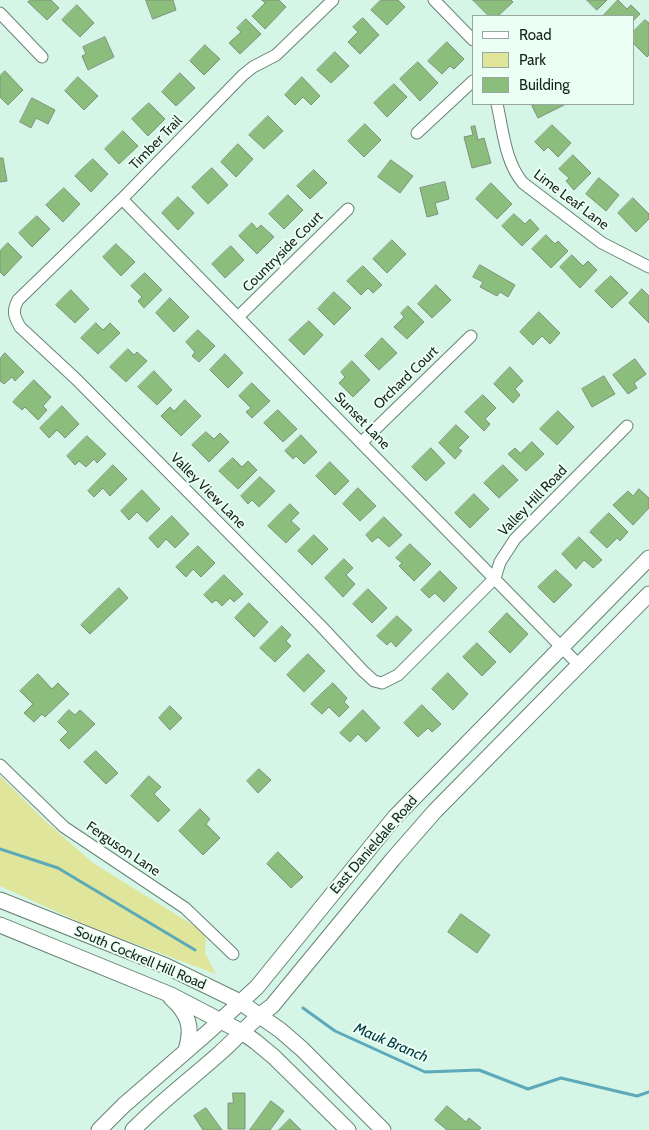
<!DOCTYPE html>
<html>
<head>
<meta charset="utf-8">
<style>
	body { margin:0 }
	#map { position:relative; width:649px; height:1130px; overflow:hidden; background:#d5f5e6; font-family:Cabin,sans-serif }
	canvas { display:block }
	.legend { position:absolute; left:472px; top:15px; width:162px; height:90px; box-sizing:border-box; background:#ecfff5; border:1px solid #97a79f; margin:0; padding:6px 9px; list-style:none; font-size:15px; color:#17231e }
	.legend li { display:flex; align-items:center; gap:10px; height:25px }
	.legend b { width:25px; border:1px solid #97a79f }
</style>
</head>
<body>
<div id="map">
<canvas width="649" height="1130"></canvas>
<ul class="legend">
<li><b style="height:6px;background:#fff"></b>Road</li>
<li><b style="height:14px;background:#dfe69c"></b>Park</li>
<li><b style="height:14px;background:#8bbd7c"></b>Building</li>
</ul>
</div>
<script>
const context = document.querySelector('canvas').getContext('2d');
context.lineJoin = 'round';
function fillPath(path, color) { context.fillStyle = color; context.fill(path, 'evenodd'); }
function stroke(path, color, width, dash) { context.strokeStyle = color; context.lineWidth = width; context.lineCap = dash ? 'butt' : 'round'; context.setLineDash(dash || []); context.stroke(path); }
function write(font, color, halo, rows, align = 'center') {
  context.font = font + ' Cabin,sans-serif'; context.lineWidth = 4; context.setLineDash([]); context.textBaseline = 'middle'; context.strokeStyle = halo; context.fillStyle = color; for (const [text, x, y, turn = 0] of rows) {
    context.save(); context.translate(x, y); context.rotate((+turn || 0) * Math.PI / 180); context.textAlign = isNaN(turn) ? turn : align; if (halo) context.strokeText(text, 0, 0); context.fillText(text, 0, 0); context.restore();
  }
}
fillPath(new Path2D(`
	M0,776L43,819L93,863L206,933L205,953L216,974L93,928L0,886Z`), '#dfe69c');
stroke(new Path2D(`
	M0,849L58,868L195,950
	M303,1008L335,1031L425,1072L479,1070L528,1089L561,1078L637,1096L649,1092`), '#5ca9ba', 3);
const building = new Path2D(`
	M31,0H51L59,8L47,20L28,2Z
	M146,0H173L176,10L153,19Z
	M262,0H279L286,7L265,29L252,16L265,3Z
	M381,0H398L405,7L387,25L371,10Z
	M473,0H511L513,2L498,16H489Z
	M587,0H607L597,10Z
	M618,0L627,9L631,5L640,14L633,21V16H603Z
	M77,5L94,23L80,37L62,20Z
	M363,18L379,35L360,54L348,42L358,32L353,27Z
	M246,19L261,34L240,54L229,43L241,32L237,28Z
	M645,20L649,23V55L647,57L633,43V32Z
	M105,37L114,57L88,70L82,56L86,54L83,47Z
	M447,42L464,59L454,69L450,66L442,74L428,61Z
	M205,45L220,59L204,75L190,61Z
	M335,52L349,66L331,83L317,70Z
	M418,62L438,83L420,101L400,79Z
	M5,71L23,90L8,105L0,97V76Z
	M180,73L195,88L176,106L162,92Z
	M78,77L98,96L84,110L65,91Z
	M302,77L320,96L311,105L303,97L295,105L285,95Z
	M394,84L407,97L387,117L374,103Z
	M32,98L55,110L48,124L36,118L31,128L20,122Z
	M149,103L165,119L148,136L132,119Z
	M537,104H566L538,118L532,106Z
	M268,116L283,131L264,149L249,135Z
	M365,124L381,140L364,157L348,141Z
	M552,125L571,143L558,157L548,147L544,151L535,142Z
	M475,126L478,140L484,138L491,163L472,168L464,137L473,135L471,127Z
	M123,131L138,146L119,164L105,149Z
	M238,144L253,159L236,177L221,162Z
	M573,155L591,173L574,190L566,181L569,178L559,169Z
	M0,158H3L7,181L0,182Z
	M93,159L108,174L91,192L75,176Z
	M391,160L413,176L400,193L378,177Z
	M212,168L228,185L208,204L192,187Z
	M314,170L327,183L310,199L297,186Z
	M599,178L619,195L606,211L586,194Z
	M445,182L449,199L435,203L438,214L427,217L420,188Z
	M491,183L512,204L497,219L476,199Z
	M64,188L80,204L63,222L46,205Z
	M288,195L303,210L284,229L269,214Z
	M178,197L194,213L178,230L162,213Z
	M633,198L649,214V219L636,232L618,213Z
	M514,214L525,224L530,219L539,229L522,246L502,226Z
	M37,216L50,229L32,247L19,233Z
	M252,223L257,229L261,225L274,237L257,254L239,236Z
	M546,235L555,244L558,241L568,251L551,268L532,249Z
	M392,240L406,254L387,273L373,259Z
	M8,243L22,257L4,276L0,272V251Z
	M116,244L135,262L121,276L103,257Z
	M231,246L244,260L225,278L212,264Z
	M572,255L583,266L588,261L597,270L580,288L560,267Z
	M480,265L515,285L508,297L500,292L497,296L480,287L483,282L473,277Z
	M363,266L382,285L373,293L368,288L361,295L347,281Z
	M145,273L162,290L144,308L138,301L142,297L131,286Z
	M611,276L628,293L612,308L595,291Z
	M436,285L451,300L432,318L418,304Z
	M642,289L649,296V323L629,303Z
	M71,290L89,309L75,323L56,305Z
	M334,292L351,308L334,325L318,309Z
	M170,298L189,317L174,332L156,313Z
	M408,306L424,322L407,339L394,327L404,317L401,313Z
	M539,312L560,333L550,344L542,336L533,345L520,332Z
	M309,321L323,335L304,355L289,340Z
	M96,323L103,330L110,323L120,333L98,354L81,338Z
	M198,330L215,346L199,362L192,356L195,352L186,342Z
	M382,338L397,353L379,370L365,356Z
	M128,349L134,355L137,352L147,361L126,382L110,367Z
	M5,353L24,372L15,381L12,377L4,384L0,381V359Z
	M225,354L243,373L228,388L210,370Z
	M635,359L646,374L634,383L637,388L628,394L613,375Z
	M352,361L370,380L353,397L339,383L345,377L341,372Z
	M510,367L523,381L515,389L520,395L513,403L494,384Z
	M154,371L172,390L157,405L138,387Z
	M604,376L615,394L592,407L582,389Z
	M34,380L51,397L43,406L47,410L38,420L25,407L22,410L13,402Z
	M252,383L270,401L252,418L246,412L251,408L239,396Z
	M483,395L496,408L485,419L490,424L484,431L465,412Z
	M185,400L201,416L181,436L161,416L170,407L174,411Z
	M62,406L79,424L65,438L57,430L49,438L40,428Z
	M278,410L297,429L283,442L264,423Z
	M558,411L574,427L557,445L540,429Z
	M456,425L469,437L458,448L462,451L455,459L439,443Z
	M206,432L214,439L220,433L229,442L209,462L192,445Z
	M301,435L317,452L304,464L296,456L293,459L285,451Z
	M87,436L106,454L97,463L94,459L86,467L79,461L75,465L67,456Z
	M532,442L544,454L526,471L508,454L515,448L520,453Z
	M431,448L445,463L426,481L412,467Z
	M233,458L242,467L248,461L257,470L238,489L219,471Z
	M330,462L349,481L335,495L316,476Z
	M113,465L127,479L110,496L103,488L94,497L88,491Z
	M503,465L518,480L499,498L484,483Z
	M260,477L275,491L259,507L252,500L248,504L241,496Z
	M358,488L376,506L360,521L343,504Z
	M639,489L649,498V508L633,525L613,505L628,491L633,496Z
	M142,490L160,509L147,522L137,512L129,520L121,511Z
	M474,494L489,509L470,528L455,513Z
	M290,504L299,513L291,521L300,529L286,543L268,526Z
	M609,513L628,532L620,541L617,538L607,548L590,532Z
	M172,516L189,534L175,548L166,539L158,548L149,538Z
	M384,517L402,535L389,547L378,537L372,542L366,535Z
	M314,535L328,549L312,565L298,551Z
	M579,537L602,560L593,568L584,560L576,569L562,554Z
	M410,544L431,564L414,581L399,566L402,563L396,558Z
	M198,546L215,563L201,577L193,569L186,577L176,567Z
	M344,559L353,568L346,575L355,584L343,597L325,578Z
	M556,570L572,585L554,603L538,587Z
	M440,571L457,588L444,602L435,593L429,598L421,590Z
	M224,575L243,594L234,602L230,598L222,606L216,600L212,603L204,595Z
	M119,588L128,598L90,634L81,625Z
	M368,589L387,608L372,623L353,604Z
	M249,603L268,622L254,637L235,618Z
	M507,613L528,634L510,653L489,632Z
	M397,616L412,630L396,647L391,641L387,645L377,636Z
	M282,626L291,635L286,641L291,646L275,662L260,648Z
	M477,643L496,662L482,676L463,657Z
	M308,654L325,671L304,692L287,675Z
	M448,673L468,694L453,710L432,689Z
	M38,674L52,689L58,683L69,694L45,717L42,714L34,722L24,713L33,704L20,691Z
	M333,683L347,698L344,702L349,707L339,717L329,707L322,714L311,704Z
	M422,705L441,724L432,732L428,728L418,737L404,723Z
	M170,706L182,718L170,730L159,718Z
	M69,710L75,715L80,710L95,724L69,749L60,740L68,732L58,722Z
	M363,710L380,728L366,742L358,734L350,742L340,733Z
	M96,751L118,773L106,784L84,762Z
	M259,769L271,780L258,793L247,781Z
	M149,776L161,787L154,794L170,810L158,822L131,796Z
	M200,809L210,819L206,824L220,838L203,855L179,831Z
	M278,852L303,877L291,888L267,864Z
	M461,914L490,935L477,953L448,932Z
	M233,1093H245V1129H228V1103H233Z
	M271,1101L284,1111L270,1130H250Z
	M447,1106L466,1122L469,1118L481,1128L479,1130H447L435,1120Z
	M206,1108L222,1130H203L194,1116Z
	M290,1119L301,1130H279Z`);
fillPath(building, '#8bbd7c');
stroke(building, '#80927b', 1);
const street = new Path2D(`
	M333,0L276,55L253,67L243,75L122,199L18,300C12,311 14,316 20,327L76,379L320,625L363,671L374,681L382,683L398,675L495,578L500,562L515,539L627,426
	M434,0L473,40
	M0,13L42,57
	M497,104C503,130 505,162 523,183L602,243L649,267
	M417,133L473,81
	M122,199L579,665
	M238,317L348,209
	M362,442L471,336
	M0,765L64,827L185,908L233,954`);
const secondary = new Path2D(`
	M0,900L166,966L240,1002L280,1030L302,1049L383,1130
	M0,925L171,995L242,1032L256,1042L274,1057L348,1130
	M171,998C189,1014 193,1028 186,1050
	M99,1130L124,1105L207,1033L257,987L395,817L649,558
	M133,1130C160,1102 191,1079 220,1053C238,1037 253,1019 272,1006L393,859L435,811L649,594`);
stroke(street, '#678476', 13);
stroke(secondary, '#678476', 17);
stroke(street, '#fff', 11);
stroke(secondary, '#fff', 15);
write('14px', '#17231e', '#ecfff5', [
	["Timber Trail",156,143,-46],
	["Lime Leaf Lane",571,200,37],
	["Countryside Court",283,252,-45],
	["Orchard Court",406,378,-44],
	["Sunset Lane",362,421,46],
	["Valley View Lane",208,491,45],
	["Valley Hill Road",533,501,-46],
	["East Danieldale Road",374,845,-49],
	["Ferguson Lane",123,849,34],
	["South Cockrell Hill Road",140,958,23]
]);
write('italic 15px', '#023641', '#ecfff5', [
	["Mauk Branch",391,1043,23]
]);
</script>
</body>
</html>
